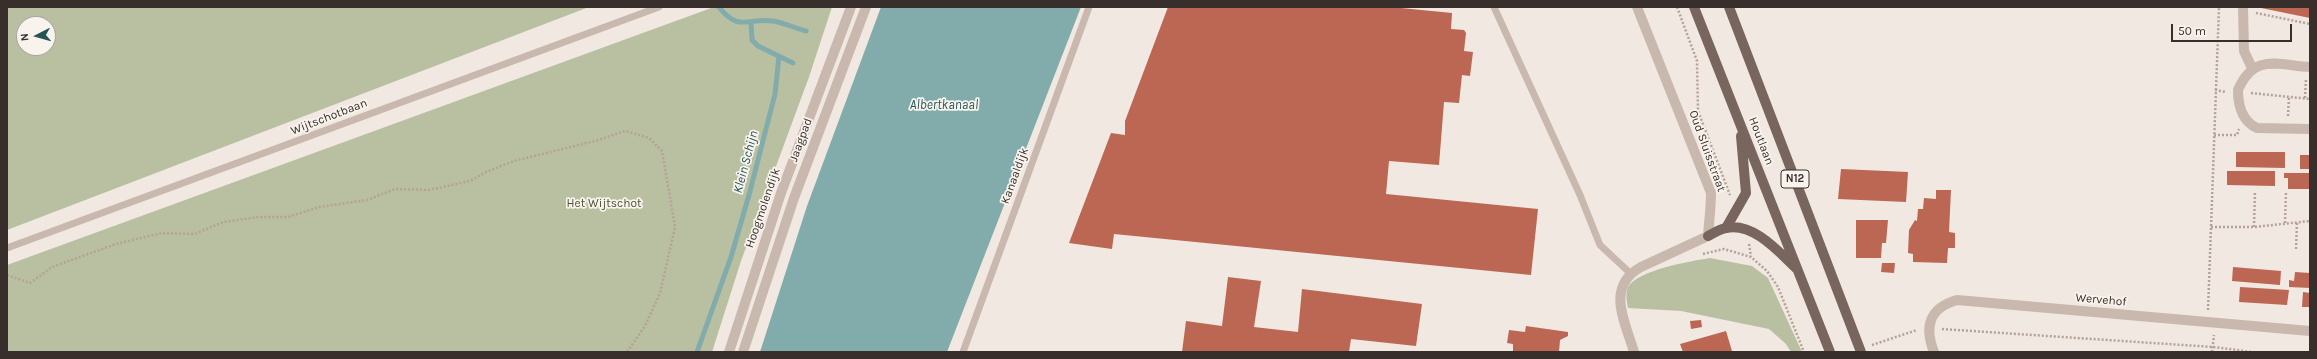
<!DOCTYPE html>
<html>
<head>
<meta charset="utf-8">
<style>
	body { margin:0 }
	#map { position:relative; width:2317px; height:359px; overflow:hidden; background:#f1e8e1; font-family:Karla,sans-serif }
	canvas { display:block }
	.frame { position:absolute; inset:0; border:8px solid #382e2b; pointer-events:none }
	.north { position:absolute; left:16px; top:16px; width:40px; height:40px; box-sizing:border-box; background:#f9f3ed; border:1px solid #aca49f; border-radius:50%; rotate:264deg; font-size:11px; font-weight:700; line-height:16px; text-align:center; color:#382e2b }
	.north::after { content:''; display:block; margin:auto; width:14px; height:18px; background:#245656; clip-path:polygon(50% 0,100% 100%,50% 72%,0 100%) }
	.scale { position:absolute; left:2171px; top:24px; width:121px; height:18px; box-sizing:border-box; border:2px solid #382e2b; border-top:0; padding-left:5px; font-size:12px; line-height:14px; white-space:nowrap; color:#382e2b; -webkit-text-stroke:3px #f9f3ed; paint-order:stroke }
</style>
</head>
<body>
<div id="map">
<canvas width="2317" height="359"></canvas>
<div class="frame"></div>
<div class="north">N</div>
<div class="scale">50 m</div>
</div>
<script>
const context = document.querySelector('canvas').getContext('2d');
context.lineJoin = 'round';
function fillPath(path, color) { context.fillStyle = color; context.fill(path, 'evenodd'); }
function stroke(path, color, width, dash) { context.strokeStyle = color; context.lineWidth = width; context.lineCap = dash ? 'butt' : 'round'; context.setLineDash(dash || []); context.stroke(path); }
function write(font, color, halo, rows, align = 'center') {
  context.font = font + ' Karla,sans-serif'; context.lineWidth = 3.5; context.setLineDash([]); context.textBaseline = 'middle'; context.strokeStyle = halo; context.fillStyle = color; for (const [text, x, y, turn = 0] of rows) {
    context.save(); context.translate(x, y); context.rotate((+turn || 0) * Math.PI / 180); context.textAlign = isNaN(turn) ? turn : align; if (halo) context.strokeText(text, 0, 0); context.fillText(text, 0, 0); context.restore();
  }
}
fillPath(new Path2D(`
	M7,7H589L7,230ZM24,24H48V48H24Z
	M714,7H832L809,77L741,261L712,352H7V265Z
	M1710,258L1752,266L1768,278L1802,352H1791L1786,344L1769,329L1681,311L1628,308C1627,302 1625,294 1628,287C1638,270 1691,261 1710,258Z`), '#b8c0a1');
fillPath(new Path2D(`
	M881,7H1081L947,352H760L807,206Z`), '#82acab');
stroke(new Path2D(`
	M719,7C739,33 749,17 773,21C784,23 795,28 806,31
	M751,23L752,40L758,46L793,63
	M697,352L731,257L749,195L775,94L779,56`), '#82acab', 5);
fillPath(new Path2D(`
	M1168,7H1391L1452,13L1451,29L1464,30L1466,33L1464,51L1473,52L1470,76L1462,75L1459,103L1444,102L1439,165L1389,161L1386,194L1538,209L1531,275L1114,234L1112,249L1069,243L1111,133L1125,135V121Z
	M2261,7H2310V18L2261,8Z
	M2236,152H2285V168L2236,167Z
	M2300,155H2310V169H2300Z
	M1841,169L1908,172L1906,202L1838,199Z
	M2227,171H2275V186L2227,185Z
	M2284,173H2310V189H2288V178H2284Z
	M1936,190H1951L1949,232L1955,233V248H1948L1947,263L1913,262V254L1908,253L1909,230L1915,220L1917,221L1918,209H1923L1924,198L1936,199Z
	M1856,220H1888L1886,243H1882L1881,258H1856Z
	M1882,263H1895L1894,273L1881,272Z
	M2233,267L2281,271L2280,285L2232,281Z
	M2295,272L2310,273V288L2289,287V280L2294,281Z
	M1228,277L1261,281L1254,327L1298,332L1302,289L1422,304L1416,346L1351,339L1349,352H1182L1186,321L1222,326Z
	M2240,287L2289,290L2287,305L2239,302Z
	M2303,292L2310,293V307H2302Z
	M1701,320L1702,327L1691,329L1690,321Z
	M1526,326L1568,332V336L1560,340L1559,352H1513V344L1507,343L1509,330L1525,332Z
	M1726,331L1732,351L1683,352L1680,344Z`), '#bc6654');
stroke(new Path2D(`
	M1677,7L1697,61L1698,111L1730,195
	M2256,13L2310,24
	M2215,90L2226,92
	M2251,93L2310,99
	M2305,98L2306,79
	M2288,116L2289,96
	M2214,135H2237L2239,129
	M2285,223L2286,192
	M2211,227H2254L2310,221
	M2254,227L2255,191
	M1749,244L1751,257
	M2296,249L2297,222
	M1703,254L1724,249L1751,257L1767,271L1778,287L1804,352
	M7,275L30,283L52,267L116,244L162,233L195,234L223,222L259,217H288L319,207L367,200L395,189L429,190L470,181L486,172L514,161L595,141L625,131L649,138L662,151L675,227L660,293L645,326L627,352
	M2208,310L2219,7
	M1942,329L2213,347L2252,352
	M1872,345L1917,330
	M2212,352L2214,335`), '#b5a297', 2.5, [2, 2]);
stroke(new Path2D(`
	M1494,7L1580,195L1600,245L1630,273
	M7,248L659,7
	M963,352L1089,7`), '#c9b8ad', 7);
stroke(new Path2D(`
	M2243,7L2244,51L2252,68
	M2310,67C2277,65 2254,53 2238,90C2238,105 2242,121 2257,128L2310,129
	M743,352L794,198L866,7
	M1634,352C1625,321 1605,287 1641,267L1708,236C1709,221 1711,208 1711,193L1637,7
	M1934,352C1924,327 1929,308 1957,300L2310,331`), '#c9b8ad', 10);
stroke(new Path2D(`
	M729,352L781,193L851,7`), '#c9b8ad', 10);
stroke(new Path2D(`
	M1694,7L1830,352
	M1729,7L1861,352
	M1726,228L1746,193L1741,136
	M1708,236C1714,233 1720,229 1726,228C1753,222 1778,251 1796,268`), '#78655e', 10);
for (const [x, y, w] of [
	[1795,179,28]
]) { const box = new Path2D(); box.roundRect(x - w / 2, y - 9, w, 18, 3); context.fillStyle = '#f9f3ed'; context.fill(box); stroke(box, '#382e2b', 1); }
write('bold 11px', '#382e2b', null, [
	["N12",1795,179]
]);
write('12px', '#382e2b', '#f9f3ed', [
	["Wijtschotbaan",329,117,-21],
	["Jaagpad",801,140,-70],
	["Houtlaan",1761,141,69],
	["Oud Sluisstraat",1707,151,70],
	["Kanaaldijk",1015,176,-70],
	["Hoogmolendijk",763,208,-71],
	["Wervehof",2101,300,5]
]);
write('12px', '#4a5431', '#f9f3ed', [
	["Het Wijtschot",604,204]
]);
write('italic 13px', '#245656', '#f9f3ed', [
	["Albertkanaal",944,105],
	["Klein Schijn",746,162,-75]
]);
</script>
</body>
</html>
